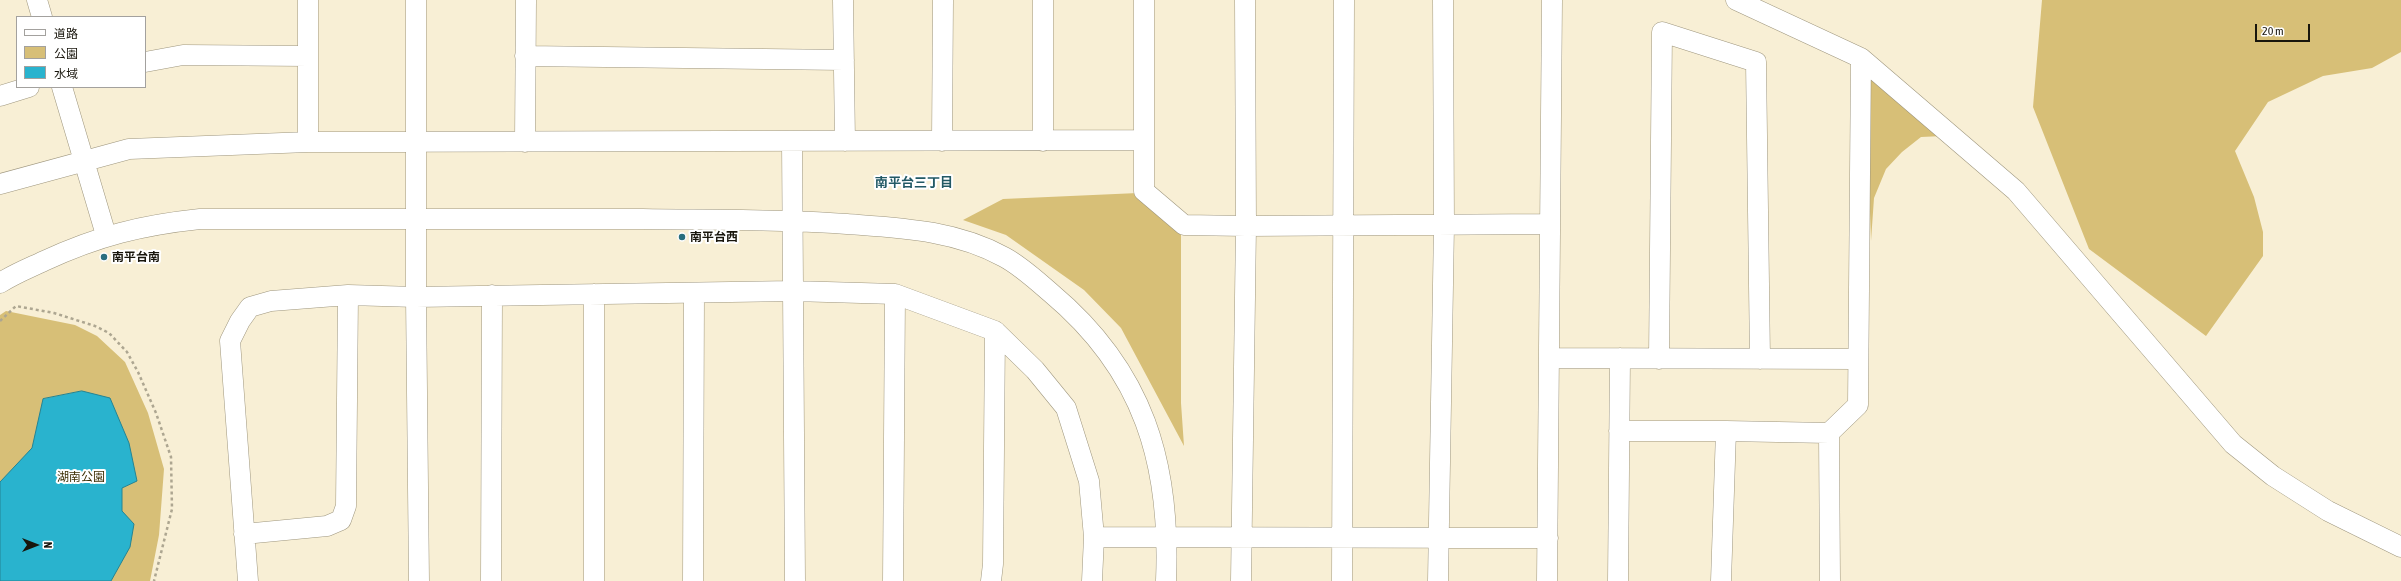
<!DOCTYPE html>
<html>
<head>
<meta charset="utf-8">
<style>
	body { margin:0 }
	#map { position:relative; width:2401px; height:581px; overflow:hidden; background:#f8efd5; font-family:"Asap Condensed","Noto Sans JP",sans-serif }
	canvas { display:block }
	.legend { position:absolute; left:16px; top:16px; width:130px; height:72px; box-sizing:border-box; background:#fff; border:1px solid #a3a19e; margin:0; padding:5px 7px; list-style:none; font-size:12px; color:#18150c }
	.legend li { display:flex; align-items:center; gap:8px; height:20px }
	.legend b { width:20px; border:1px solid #a3a19e }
	.north { position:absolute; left:16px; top:525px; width:40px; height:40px; -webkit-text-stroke:3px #fff; paint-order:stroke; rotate:90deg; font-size:11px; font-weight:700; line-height:16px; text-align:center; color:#18150c }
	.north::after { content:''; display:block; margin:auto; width:14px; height:18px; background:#18150c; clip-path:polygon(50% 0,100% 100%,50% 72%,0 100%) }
	.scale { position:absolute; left:2255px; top:24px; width:55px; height:18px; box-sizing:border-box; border:2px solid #18150c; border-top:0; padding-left:5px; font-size:12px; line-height:14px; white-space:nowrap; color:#18150c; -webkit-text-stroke:3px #fff; paint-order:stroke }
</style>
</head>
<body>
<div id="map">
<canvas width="2401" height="581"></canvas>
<ul class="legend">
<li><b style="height:5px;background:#fff"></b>道路</li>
<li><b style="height:11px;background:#d7bf77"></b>公園</li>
<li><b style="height:11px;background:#29b3ce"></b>水域</li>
</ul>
<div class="north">N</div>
<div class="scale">20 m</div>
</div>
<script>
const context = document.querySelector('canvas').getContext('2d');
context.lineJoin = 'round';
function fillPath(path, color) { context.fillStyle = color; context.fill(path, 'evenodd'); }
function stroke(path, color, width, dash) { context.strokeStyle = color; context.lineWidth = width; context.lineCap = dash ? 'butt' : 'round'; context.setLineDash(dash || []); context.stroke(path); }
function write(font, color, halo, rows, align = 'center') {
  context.font = font + ' "Asap Condensed","Noto Sans JP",sans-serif'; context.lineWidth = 4; context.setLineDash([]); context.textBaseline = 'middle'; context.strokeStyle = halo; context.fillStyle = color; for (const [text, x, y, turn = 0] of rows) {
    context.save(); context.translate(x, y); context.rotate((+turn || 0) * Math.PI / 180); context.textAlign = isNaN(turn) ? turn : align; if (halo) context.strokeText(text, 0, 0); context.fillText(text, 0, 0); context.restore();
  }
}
fillPath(new Path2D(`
	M2042,0H2401V52L2372,68L2323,76L2268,102L2235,151L2254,197L2263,232V256L2206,336L2089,249L2033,107Z
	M1865,66L1943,136L1921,137L1902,152L1886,169L1874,198L1871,241Z
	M1138,193L1181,233V403L1184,446L1121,328L1084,290L1006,235L963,220L1003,199Z
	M6,311L75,325L97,336L125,362L148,413L164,469L159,535L150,581H0V315Z`), '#d7bf77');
const water = new Path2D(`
	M82,391L110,398L129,443L137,481L122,488V511L134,524L130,547L111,581H0V482L32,448L43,399Z`);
fillPath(water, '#29b3ce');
stroke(water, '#248494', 1);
const minor = new Path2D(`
	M37,0L42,17
	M308,0V142
	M416,0V297L419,581
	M843,0L845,141
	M1043,0V141
	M1144,0V191L1184,225L1246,226L1550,224
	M1736,0L1861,58L2016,191L2233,444L2273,476L2328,511L2401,547
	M525,56L844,60
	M145,62L183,55L308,56
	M62,87L106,235
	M0,96L29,87
	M792,141L795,581
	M942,141L943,0
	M525,142L526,0
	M0,184L129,149L308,142L1144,140
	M0,283C14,274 29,268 44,261C98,236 142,225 200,219C348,218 496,219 643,219C711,220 779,219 847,224C901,228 955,230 1004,257C1021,266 1037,281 1051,293C1144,371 1171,463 1166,581
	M594,294V581
	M1550,358L1858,359
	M1659,359L1662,32L1756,62L1760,359
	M1619,431H1726
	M1829,433L1830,581
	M244,534L327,526L341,520L346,506L348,295
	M1094,537L1548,538
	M248,581L230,341L240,321L250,307L271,301L348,295L416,297L793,291L895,294L995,331
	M491,581L492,295
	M693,581L694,293
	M893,581L895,294
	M991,581L993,564L995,331L1035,370L1066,408L1089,481L1094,537L1092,581
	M1241,581L1246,226L1245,0
	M1342,581L1344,0
	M1438,581L1444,225L1443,0
	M1547,581L1552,0
	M1618,581L1620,358
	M1721,581L1726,431L1829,433L1858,405L1861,58`);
stroke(minor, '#9e967e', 21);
stroke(new Path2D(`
	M0,321L16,306L54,313L95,326L109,333L127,352L138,372L156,413L171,457L172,509L154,581`), '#ada691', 2.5, [3, 3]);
stroke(minor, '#fff', 20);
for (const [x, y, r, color] of [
	[682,237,4,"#296e7e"],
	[104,257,4,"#296e7e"]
]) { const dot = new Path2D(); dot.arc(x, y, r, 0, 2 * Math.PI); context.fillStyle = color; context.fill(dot); stroke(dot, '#fff', 1.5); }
write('bold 12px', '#18150c', '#fff', [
	["南平台西",690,237],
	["南平台南",112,257]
], 'left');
write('12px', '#3c2f05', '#fff', [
	["湖南公園",81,477]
]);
write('bold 13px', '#225965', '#fff', [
	["南平台三丁目",914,183]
]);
</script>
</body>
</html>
